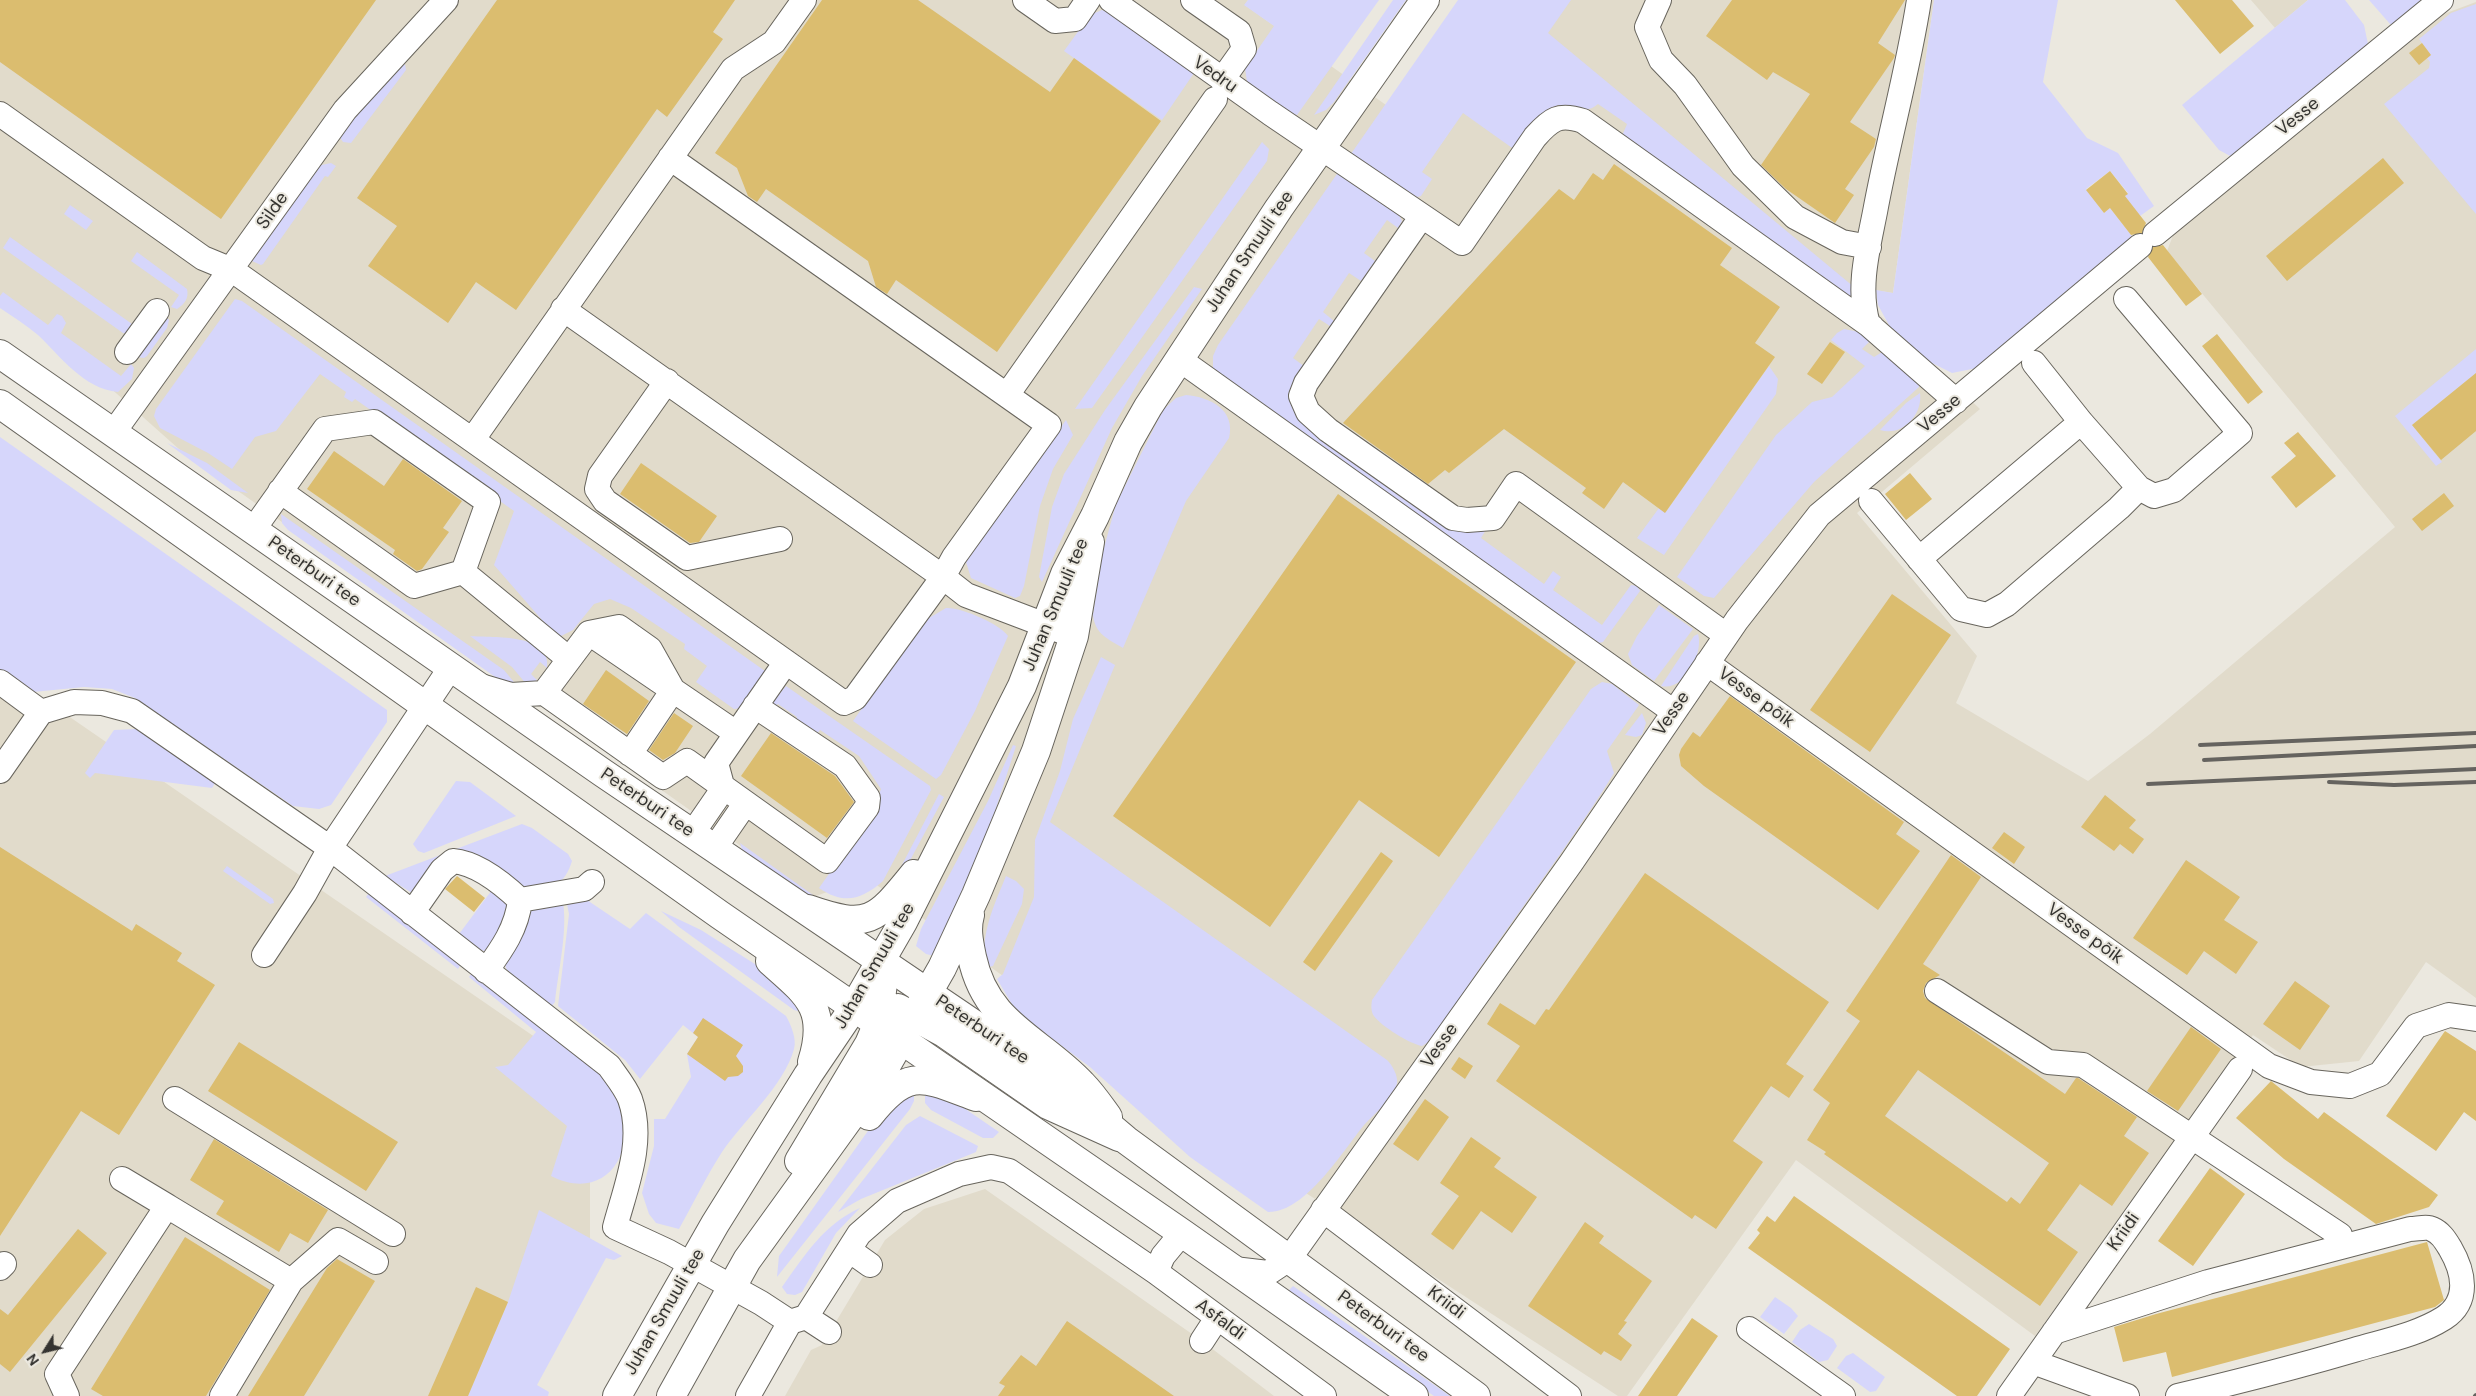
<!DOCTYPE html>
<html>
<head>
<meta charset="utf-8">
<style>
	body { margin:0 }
	#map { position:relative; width:2476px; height:1396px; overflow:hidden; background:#ebe8df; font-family:"DM Sans",sans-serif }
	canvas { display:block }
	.north { position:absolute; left:20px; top:1326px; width:50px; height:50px; -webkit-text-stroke:4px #ebe8df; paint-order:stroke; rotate:234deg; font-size:14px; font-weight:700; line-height:20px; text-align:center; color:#353431 }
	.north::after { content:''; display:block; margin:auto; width:18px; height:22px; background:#353431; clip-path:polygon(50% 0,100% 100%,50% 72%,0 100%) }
</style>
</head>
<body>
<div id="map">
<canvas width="2476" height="1396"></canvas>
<div class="north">N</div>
</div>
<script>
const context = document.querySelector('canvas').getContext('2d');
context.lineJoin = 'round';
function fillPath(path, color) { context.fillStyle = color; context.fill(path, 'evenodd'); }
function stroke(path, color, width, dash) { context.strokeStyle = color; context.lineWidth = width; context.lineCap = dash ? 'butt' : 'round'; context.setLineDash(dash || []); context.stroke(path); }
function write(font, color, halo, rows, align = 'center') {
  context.font = font + ' "DM Sans",sans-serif'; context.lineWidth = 4; context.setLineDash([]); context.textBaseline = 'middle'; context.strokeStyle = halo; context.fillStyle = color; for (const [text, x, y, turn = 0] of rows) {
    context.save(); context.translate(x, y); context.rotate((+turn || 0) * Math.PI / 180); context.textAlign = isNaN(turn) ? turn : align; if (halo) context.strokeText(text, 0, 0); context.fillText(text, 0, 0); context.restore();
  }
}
fillPath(new Path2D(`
	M0,0H1248L1245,5L1441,144L1535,0H1934L1893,293L1849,286L1980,409L1857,513L1977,656L1956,703L2088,781L2150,734L2395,527L2167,251L2174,233L2441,15L2476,2V998L2426,962L2359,1061L2301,1067L2253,1035L2035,1336L1796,1160L1627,1396H1618L1289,1182L867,878L813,897L180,450L80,361L0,303Z
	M2251,0H2308L2275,28Z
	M0,669L590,1075V1252L532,1396H0Z
	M985,1189L1202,1341L1274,1396H785L811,1350L822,1345L885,1240L924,1209Z`), '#e1dbcb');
fillPath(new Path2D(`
	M1248,0H1379L1297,115L1290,113L1247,82L1245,68L1274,26L1244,5Z
	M1393,0H1406L1334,102L1326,110L1314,115Z
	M1458,0H1571L1548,33L1854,287L1857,304L1622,136L1627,124L1598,104C1580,120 1570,93 1544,112C1532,120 1523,139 1515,150L1463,113L1422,172L1432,179L1421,196L1417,197L1408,192L1396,209L1402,221L1398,228L1387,220L1364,253L1375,261L1361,281L1349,273L1323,312L1334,321L1330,326L1319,319L1293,358L1304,366C1286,393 1285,394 1302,422L1453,529L1460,531L1487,528L1481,538L1544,584L1553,571L1561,577L1553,590L1602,625L1631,585L1637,586L1640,591L1603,642L1599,643L1253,404L1213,370V356L1218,345Z
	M1934,0H2058L2043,82L2087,138L2118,153L2154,206L2140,216L2125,196L2128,193L2110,171L2086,189L2104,213L2110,208L2135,240L1977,368L1952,373L1930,362L1890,327L1878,305L1876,290L1893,293Z
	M2308,0H2345L2364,25L2368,44L2232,157L2219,150L2182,105Z
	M2369,0H2423L2395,24H2390Z
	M2476,4V214L2384,104L2429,68L2430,62L2427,58L2431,55L2419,39L2451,13Z
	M1102,10L1112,14L1194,73L1162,120L1064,51L1090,15Z
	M405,64L406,70L351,143L343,142L339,136L362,107L399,68Z
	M1262,142L1269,149L1267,161L1092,408L1075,409Z
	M331,163L336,166L328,177L325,176L263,264L261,265L252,261L317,166Z
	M70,205L93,221L86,230L64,214Z
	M10,237L132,324L139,314H143L127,334L123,333L3,248Z
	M137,252L187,289C189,298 185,304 177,309L171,307L179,295L131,261Z
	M1194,287L1202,289L1142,376L1112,428L1042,582L1039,577L1052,507L1064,474L1105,410Z
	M3,292L48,325L57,314L62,316L66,323L61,333L121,376L131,364L134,368L132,379L118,392C84,389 60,356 38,335C26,325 12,316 0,308V296Z
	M235,299L242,301L765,671L764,677L741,708L734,709L696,682L707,666L684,649L685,644L631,608L610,599L594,604L573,630L559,637L556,636L494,565L514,511L355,399L352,402L344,397L346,392L320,374L276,431L255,437L232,469L208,453L160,428L154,416L156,409Z
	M165,315L169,320L167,328L147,356L144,358L136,357Z
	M1844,329L1859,332L1870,341L1862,349L1874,357L1884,351L1919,383V387L1814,482L1714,598L1704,596L1677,577L1776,435L1812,402L1832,397L1865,366L1831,340L1837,333Z
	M2476,349V373L2412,425L2442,462L2436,466L2395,416Z
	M1769,366L1778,379L1776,394L1664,555L1637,538L1659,508L1666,512Z
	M1920,393C1923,415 1902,437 1880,430L1906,403Z
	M1186,395C1210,397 1236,410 1229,438L1186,501L1123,648C1108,639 1095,634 1093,615L1102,555L1116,504L1163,410L1176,398Z
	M1066,420L1073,435L1053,469L1040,506L1024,586L1020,596L1015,598L971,578L966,562Z
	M0,437L387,710V722L331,805L319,809L293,806L135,698L112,689L84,687L33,692L0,670Z
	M167,443L207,463L248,493L231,490Z
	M281,514L504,670L518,687L505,684L288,530L282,523Z
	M1659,605L1693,629L1654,681L1632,665L1628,654L1637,636Z
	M946,608C961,607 1000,624 1008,636L975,711L941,775L936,779L853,721L924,621Z
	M1698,634C1704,653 1684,692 1661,686L1694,636Z
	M470,636C494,638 552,633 547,668L540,662L531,674L537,680L527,685L512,667Z
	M1101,657L1115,665L1050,822L1387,1060C1392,1065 1398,1075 1397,1083C1394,1099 1374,1114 1364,1125C1343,1151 1305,1213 1268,1212L1190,1157L1090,1067L1026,1019L1013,1006L997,979L1003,974L1034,897L1035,840L1060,771L1073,719Z
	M1602,682L1612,684L1639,705L1607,751L1614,773C1558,864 1490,946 1435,1038L1422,1046C1410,1044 1381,1026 1374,1016C1371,1012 1371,1006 1372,1000L1591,689Z
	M786,686L930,786L931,790L883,881C861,900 844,905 819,888L872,813L881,789L859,756L820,730L816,735L795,721L797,717L778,704L775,706L771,704Z
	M1642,713L1646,723L1642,735L1636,737L1625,735Z
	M136,729L212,779L215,783L212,788L95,773L90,778L85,773L114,730Z
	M1013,745L1016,746L980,858L934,956L926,954L916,946L921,929L988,801Z
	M456,781L470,782L516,816L424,853L418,851L413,844Z
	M939,794L944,797L900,879L893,882Z
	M522,824L532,828L568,854L572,861C564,886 555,884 532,892L515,884L478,859L412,893L385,876Z
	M740,843L820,900L827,910L743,852Z
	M227,866L273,899L274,903L270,904L223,871Z
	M1006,876L1016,881L1024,889L1022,904L993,966L984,968C982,931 992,910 1006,876Z
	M492,890L510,903L491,951C477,953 469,942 459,934Z
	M369,893L461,964L458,969L366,897Z
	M581,896L630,929L646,913L786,1016C791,1025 797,1039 794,1049C784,1086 743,1121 722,1152C706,1177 693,1204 679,1229L656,1223L649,1214L642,1193L654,1146V1119H665L691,1077L687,1054L698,1037L683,1025L640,1079L625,1060L558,1006L569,914L566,899Z
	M562,897C569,927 558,971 555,1002L551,1007L507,970L505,965V959L528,906Z
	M661,911L701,930L766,971L802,1012L794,1010L679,927Z
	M472,973L604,1077C611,1088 619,1099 622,1112C635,1161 600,1201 551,1176L567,1126L495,1067L508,1065L536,1032L469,977Z
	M914,1089V1101L910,1109L777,1277L779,1256L885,1107Z
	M925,1090L945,1095L999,1132L993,1138H983L931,1110L925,1103Z
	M920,1116L978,1146L976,1152L861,1199L838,1212L906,1125Z
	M860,1208L836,1233L802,1292L795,1295L787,1294L782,1287C805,1255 823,1225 860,1208Z
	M539,1210L622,1256L614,1260L606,1258L537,1385L549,1392L548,1396H468L508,1302Z
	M1293,1286L1450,1396H1434L1287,1292Z
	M1775,1297L1791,1308L1798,1316L1784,1334L1760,1317Z
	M1809,1324L1833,1339L1837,1346L1828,1360L1819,1362L1792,1342L1800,1330Z
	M1853,1353L1885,1377L1876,1391L1870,1392L1837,1368L1846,1356Z`), '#d6d6fb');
fillPath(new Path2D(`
	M0,0H376L221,219L0,62Z
	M497,0H735L713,32L723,39L667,117L657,109L516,310L476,282L448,323L368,266L397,226L357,198Z
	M822,0H918L1050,92L1074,58L1161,121L997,352L896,280L887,294L876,287L868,261L766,189L757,202L748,196L737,168L715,153Z
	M1732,0H1905L1878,43L1895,55L1894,58L1850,122L1876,139L1874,147L1845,189L1854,195L1835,223L1786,189L1761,165L1810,94L1773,72L1767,80L1706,36Z
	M2175,0H2232L2254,26L2220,54Z
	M2422,43L2431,55L2419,65L2409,53Z
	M2383,158L2404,183L2287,281L2266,256Z
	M1614,164L1732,248L1720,265L1780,307L1755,343L1775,357L1665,513L1623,482L1604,509L1582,493L1586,488L1504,429L1449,473L1445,470L1428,484L1343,423L1559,189L1574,200L1593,173L1603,180Z
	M2110,171L2128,194L2125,196L2146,223L2142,233L2131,235L2110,208L2104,213L2086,190Z
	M2163,245L2202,294L2186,306L2148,257L2153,247Z
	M2217,334L2263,392L2248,404L2202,346Z
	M1830,342L1845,352L1822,384L1807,374Z
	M2476,373V431L2441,460L2412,425Z
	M2298,432L2336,476L2296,508L2271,477L2296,456L2284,443Z
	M334,451L384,486L403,459L462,501L443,528L449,532L422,569L417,571L393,554L395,550L307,489Z
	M641,463L717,516L699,542L690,543L620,494Z
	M1910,473L1932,499L1906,520L1885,494Z
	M2444,493L2454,506L2422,531L2412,519Z
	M1338,494L1576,662L1439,857L1359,800L1270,927L1113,816Z
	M1892,594L1951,635L1870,752L1810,710Z
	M606,670L649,701L627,734L583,704Z
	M1730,696L1904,822L1896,834L1920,851L1878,910L1704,786L1681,766L1679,755L1681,749L1693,732L1700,737Z
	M674,713L693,726L675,753L663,760L649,750Z
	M771,733L835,776L854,802L827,838L741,776Z
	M2105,795L2136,820L2129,828L2144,839L2133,854L2120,844L2114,851L2081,827Z
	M2004,832L2025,847L2014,864L1992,848Z
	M0,847L132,931L136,924L182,953L177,961L215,985L119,1135L81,1111L0,1236Z
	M1381,852L1393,861L1315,971L1303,962Z
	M1951,855L1981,877L1923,964L1940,975L1926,983L1923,991L1925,998L2065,1094L2076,1078H2078L2137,1117L2124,1136L2149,1153L2112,1206L2080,1184L2047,1230L2078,1252L2040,1306L1824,1154L1826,1152L1807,1140L1830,1103L1813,1090L1860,1021L1846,1011ZM1918,1070L2049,1163L2020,1204L2011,1197L2007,1202L1885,1116Z
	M2186,860L2240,897L2224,920L2258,942L2236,974L2204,951L2187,975L2133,938Z
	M1645,873L1829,1002L1786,1064L1804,1076L1789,1098L1771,1086L1733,1141L1763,1162L1716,1229L1695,1215L1692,1219L1496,1081L1520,1046L1487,1024L1500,1003L1535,1025L1546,1009L1549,1010Z
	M457,876L485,898L474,912L445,889Z
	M2295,981L2330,1006L2300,1050L2263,1024Z
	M703,1018L743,1045L736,1056L743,1066V1072L738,1076L728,1077L725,1081L687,1054L698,1037L693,1033Z
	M2191,1027L2221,1049L2178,1111L2147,1091Z
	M2445,1031L2476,1051V1121L2464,1112L2436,1151L2386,1116Z
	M239,1042L398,1142L366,1191L208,1091Z
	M1459,1057L1473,1066L1465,1079L1451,1069Z
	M2271,1081L2318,1119L2324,1112L2438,1195L2429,1207L2376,1224L2284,1159L2236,1118Z
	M1425,1099L1449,1117L1418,1161L1393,1144Z
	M1471,1137L1501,1158L1494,1167L1537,1197L1512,1233L1481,1211L1453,1250L1431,1234L1459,1196L1440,1183Z
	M214,1139L328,1210L308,1243L290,1233L279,1252L216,1214L224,1201L190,1180Z
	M2210,1168L2245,1194L2193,1266L2158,1241Z
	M1794,1196L2010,1349L1977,1396H1957L1748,1248L1760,1233L1757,1230L1767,1216L1775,1222Z
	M1585,1222L1604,1236L1599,1243L1652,1281L1624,1321L1627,1322L1618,1334L1632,1345L1621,1361L1604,1351L1601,1355L1528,1306Z
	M78,1229L107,1253L10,1372L0,1364V1309L8,1315Z
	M185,1237L270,1290L206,1396H103L91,1389Z
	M2427,1242L2444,1300L2435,1307L2172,1377L2166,1352L2123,1362L2114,1327L2156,1314Z
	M337,1259L375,1281L304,1396H248L327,1268Z
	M476,1287L508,1302L468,1396H428Z
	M1692,1318L1718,1336L1677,1396H1638Z
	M1067,1321L1174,1396H998L1005,1386L999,1383L1021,1355L1036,1366Z`), '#dbbd6f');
const minor = new Path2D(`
	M1025,0L1055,21L1075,19L1088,0
	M1111,0L1270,113L1462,243L1535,137C1551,119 1559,113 1583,121L1872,327
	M1193,0L1239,32L1244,49L1222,80
	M1659,0L1647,27L1661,60L1685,85L1743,166L1795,217L1842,242L1869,247
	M1919,0C1908,71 1888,141 1875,212C1868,248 1857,288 1868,324L1956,401
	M0,114L203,258L232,270L844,703L855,698L943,577L966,595L1074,636
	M1422,216L1306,383L1301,396L1308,412L1328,430L1453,518L1467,520L1493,518L1516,484L1726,635
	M2155,234L2441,0
	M563,309L943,577L954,557L1049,425L670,158
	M127,352L157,311
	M1179,359L1674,712
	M2034,363L2081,422L2139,488L2154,496L2174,490L2240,433L2126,299
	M667,381L600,476L597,489L605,501L687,558L780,539
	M1007,395L1215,99
	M113,433L345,110L446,0
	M473,439L733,69L774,42L804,0
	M280,491L414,586L463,572L569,659
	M1871,501L1961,609L1987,615L2007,604L2119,508L2139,488
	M253,530L325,429L374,422L488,502L463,572
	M1919,559L2081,422
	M589,633L619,627L650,649L673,690L630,754
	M1707,663L2269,1066L2311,1082L2350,1086L2380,1074L2416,1026L2449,1015L2476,1019
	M0,682L41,712
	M484,687L511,695L544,693L589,633L736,733
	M544,693L663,777L687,761L827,861L867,807L868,798L845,766L755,706
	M0,771L41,712L74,702L102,703L132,711L330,848L609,1066C616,1076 626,1088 630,1099C645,1141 626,1186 615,1227L669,1252L761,1303L790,1322L806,1317L859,1234L897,1201L959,1174L991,1167L1009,1171L1156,1272
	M723,789L716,763L786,662
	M692,834L723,789
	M714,849L745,804
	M520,900L584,889L592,882
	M412,913L442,870L453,861C477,863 503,884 520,900
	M264,955L305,893L330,848L451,667
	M486,971C502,949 517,928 520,900
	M1937,991L2048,1062L2083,1065L2340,1235
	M175,1099L393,1234
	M122,1179L167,1206
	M1323,1210L1569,1396
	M1182,1233L1163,1256L1156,1272L1324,1396
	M849,1250L870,1265
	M0,1268L4,1264
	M1234,1269L1268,1273L1289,1259L1571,863L1737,620L1819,515L2140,246
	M806,1317L829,1332
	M1749,1329L1843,1396
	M2054,1332L2208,1282L2410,1229C2417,1229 2427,1226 2432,1229C2441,1233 2445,1240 2450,1248C2464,1272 2470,1301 2444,1318C2417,1335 2384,1341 2354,1350C2296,1367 2237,1382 2178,1396
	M1202,1341L1217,1318
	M2033,1362L2127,1396
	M67,1396L57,1374L167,1206L291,1281
	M222,1396L291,1281L338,1240L376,1262
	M748,1396L790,1322
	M2009,1396L2240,1069`);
const major = new Path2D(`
	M808,909C868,930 876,921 914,874
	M970,915C966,929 969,942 972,957C986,1025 1040,1039 1082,1084C1092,1094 1100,1106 1108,1117
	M770,961C807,994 829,1008 812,1062
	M898,1008L944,1033L1048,1105L1119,1137
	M869,1116C908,1066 923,1077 976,1097
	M799,1161L869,1044L878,1023L883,983L880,961
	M617,1396L715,1224L808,1075L854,1007L903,922L1022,686L1065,574L1095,516L1128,442L1148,407L1279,208L1425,0
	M671,1396L747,1260L882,1073L942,968L976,895L1036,751L1074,636L1090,542`);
const highway = new Path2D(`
	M0,354L603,773L1049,1075L1126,1140L1476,1396
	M0,404L720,915L1182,1233L1414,1396`);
stroke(minor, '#68655d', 26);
stroke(major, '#68655d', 30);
stroke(highway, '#68655d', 30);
stroke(minor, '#fff', 24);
stroke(major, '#fff', 28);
stroke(highway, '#fff', 28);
stroke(new Path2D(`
	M2200,745L2476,733
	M2204,760L2476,746
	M2329,782L2394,785L2476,782
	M2148,784L2476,769
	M2475,1396L2476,1395`), '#65635f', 4);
write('18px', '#353431', '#ebe8df', [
	["Vedru",1215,75,35],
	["Vesse",2298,117,-39],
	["Silde",273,211,-55],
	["Juhan Smuuli tee",1250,252,-56],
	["Vesse",1940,414,-40],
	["Peterburi tee",314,572,35],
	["Juhan Smuuli tee",1056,605,-67],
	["Vesse põik",1756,698,36],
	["Vesse",1672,714,-56],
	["Peterburi tee",647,803,34],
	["Vesse põik",2085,934,36],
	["Juhan Smuuli tee",875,966,-60],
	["Peterburi tee",982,1030,34],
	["Vesse",1440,1046,-55],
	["Kriidi",2124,1232,-55],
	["Kriidi",1446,1303,37],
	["Juhan Smuuli tee",665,1312,-60],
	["Asfaldi",1220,1320,36],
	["Peterburi tee",1383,1327,36]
]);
</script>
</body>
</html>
